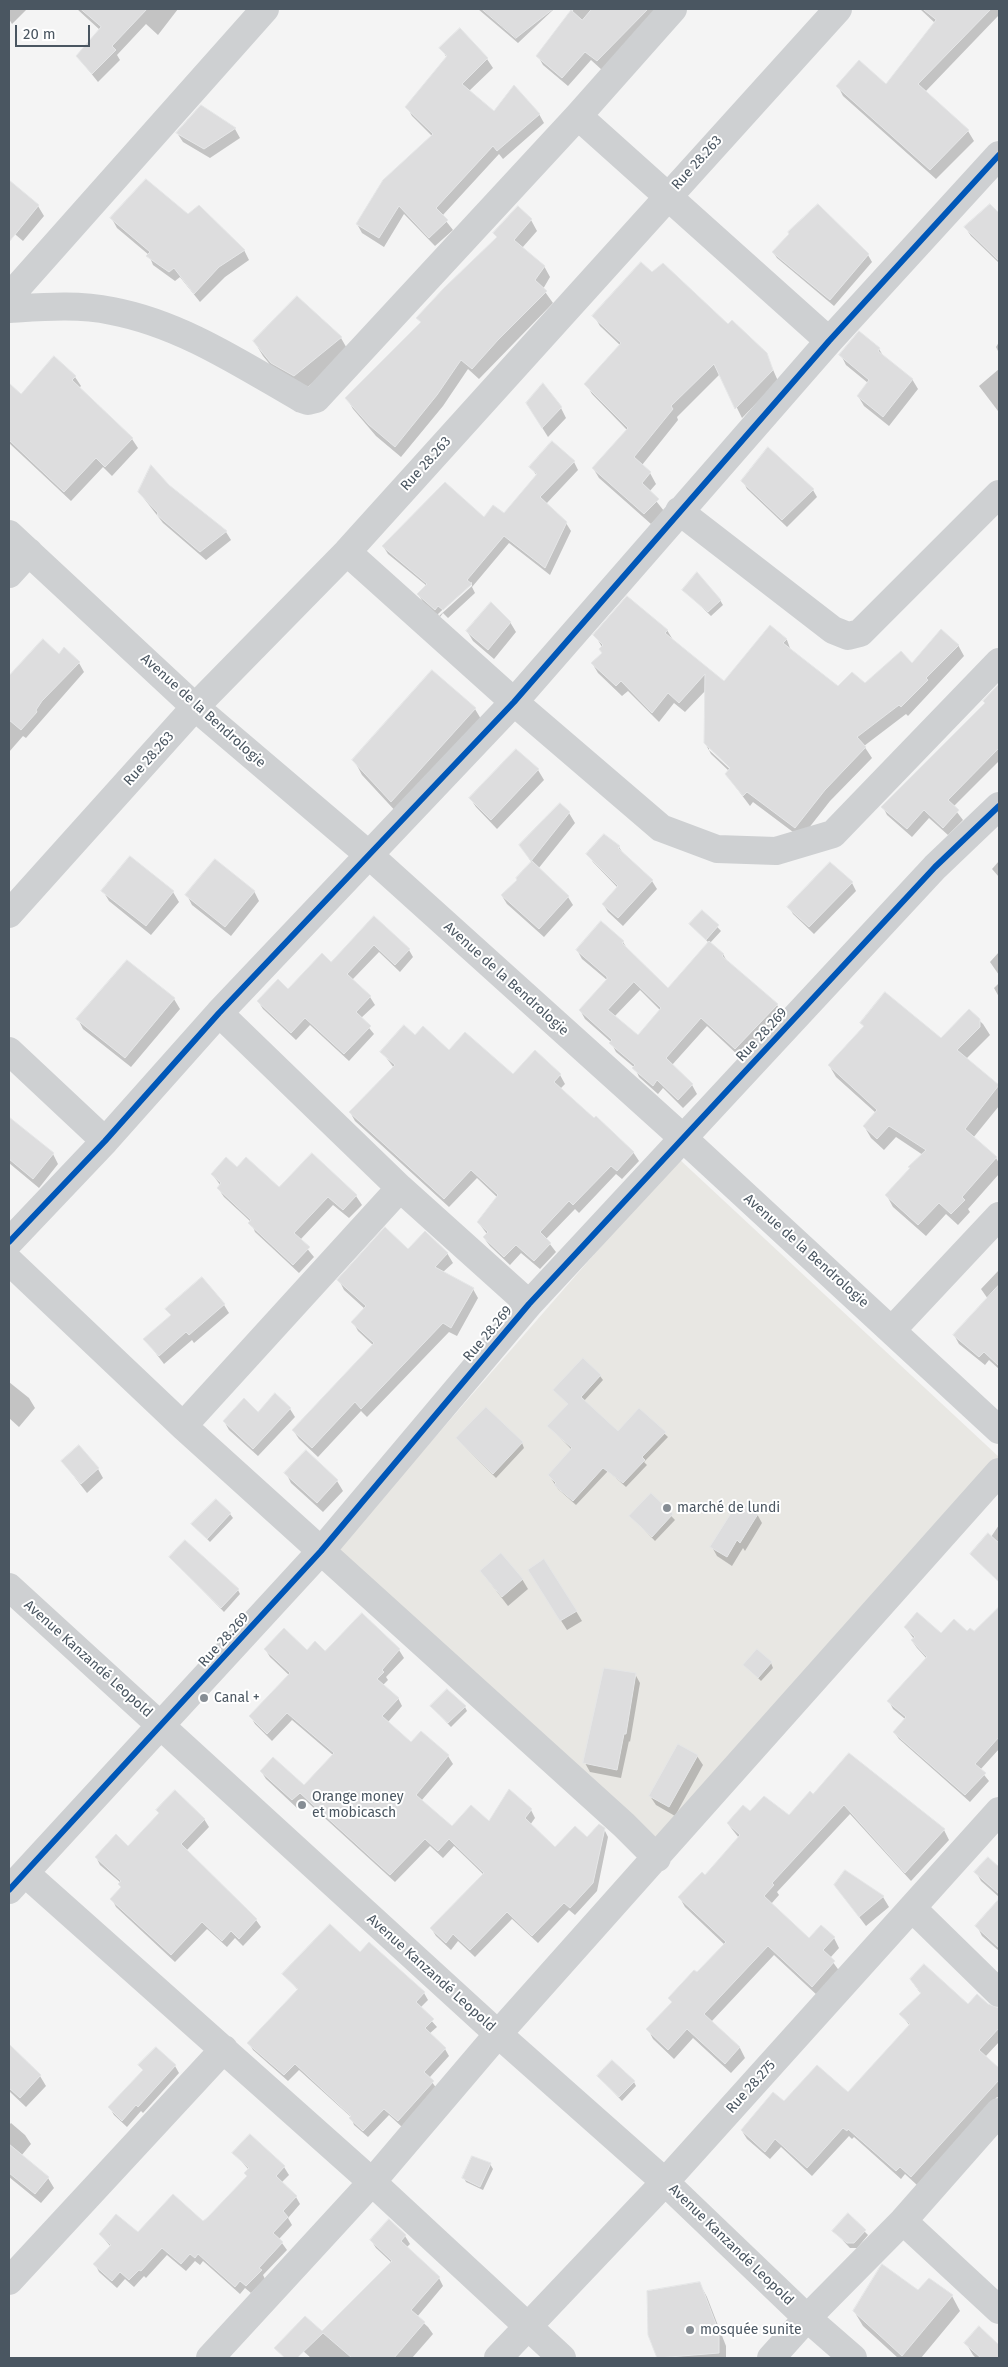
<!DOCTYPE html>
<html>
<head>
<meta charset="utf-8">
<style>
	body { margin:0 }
	#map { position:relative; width:1008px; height:2367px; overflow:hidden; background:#f4f4f4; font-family:"Fira Sans",sans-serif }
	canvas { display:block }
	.frame { position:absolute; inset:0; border:10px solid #4a5661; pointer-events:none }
	.scale { position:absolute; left:15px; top:25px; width:75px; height:22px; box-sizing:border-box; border:2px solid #4a5661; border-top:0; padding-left:6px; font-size:15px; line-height:18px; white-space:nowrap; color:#4a5661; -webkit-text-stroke:4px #fff; paint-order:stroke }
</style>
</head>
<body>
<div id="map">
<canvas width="1008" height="2367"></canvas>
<div class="frame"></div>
<div class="scale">20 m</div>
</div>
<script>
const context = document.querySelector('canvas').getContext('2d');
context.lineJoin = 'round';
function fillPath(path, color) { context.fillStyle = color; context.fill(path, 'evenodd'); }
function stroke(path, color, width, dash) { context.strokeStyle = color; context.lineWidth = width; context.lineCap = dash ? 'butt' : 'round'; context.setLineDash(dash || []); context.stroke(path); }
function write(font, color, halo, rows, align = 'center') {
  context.font = font + ' "Fira Sans",sans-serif'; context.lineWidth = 4; context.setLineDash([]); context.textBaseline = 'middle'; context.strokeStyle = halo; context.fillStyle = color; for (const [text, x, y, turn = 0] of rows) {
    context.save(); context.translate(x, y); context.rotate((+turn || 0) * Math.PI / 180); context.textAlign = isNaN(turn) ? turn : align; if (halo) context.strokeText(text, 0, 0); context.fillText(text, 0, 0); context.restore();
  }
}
fillPath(new Path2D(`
	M678,1158L999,1457V1465L655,1848L335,1552Z`), '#e8e7e3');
fillPath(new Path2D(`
	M9,9H27L12,24L9,19Z
	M77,9H178L158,35L146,24L117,55L120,60L98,82L78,57L100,30Z
	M478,9H554L518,43Z
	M574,9H661L602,70L591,60L568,86L543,65L538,56Z
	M920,9H999V15L925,92L968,131L974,141L936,179L843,96L838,86H886L935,23Z
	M460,29L487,59L493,68L469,91L494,113L539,114L544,123L503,159L499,154L442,216L453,230L435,246L404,214L384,247L362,233L357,224L432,136L412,116L407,107L447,58L441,48Z
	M201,106L235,129L240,138L210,158L183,142L177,133Z
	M9,181L38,206L44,216L23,241L9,229Z
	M990,205L999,214V263L971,236L965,227Z
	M188,215L244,250L249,260L225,277L200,302L180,277L175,281L153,265L149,255L117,228L112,219Z
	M531,220L537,231L522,248L544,266L550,277L543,289L553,303L479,379L468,369L443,406L401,457L376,436L353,409L347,398L421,323L418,318L498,238Z
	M791,234L868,255L872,262L834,306L777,258L773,252Z
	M651,273L766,354L778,381L742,418L720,374L677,417L678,420L642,465L650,473L656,484L649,492L664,511L651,524L599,478L593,468L627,430L592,394L586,384L621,346L600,326L594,316Z
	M341,338L349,352L303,391L281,378L263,356L254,341Z
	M999,342V353L996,347Z
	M879,349L884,357L912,379L918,389L889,426L864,406L858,396L868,383L846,365L841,355Z
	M999,369V409L998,411L979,386Z
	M75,377L81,386L79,388L132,439L138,448L112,476L103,467L71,501L9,443V384L21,395Z
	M561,408L566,418L548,437L533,413Z
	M768,449L813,490L817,497L787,527L747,489L743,481Z
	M574,462L578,470L546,504L566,523L571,531L550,575L509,543L472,587L475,593L448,618L443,613L440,617L423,602L418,594L427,586L388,554L383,546L505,515L537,476L531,467ZM472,582V586L439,616L438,614Z
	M168,486L226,532L231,540L206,560L163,523L139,492Z
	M684,590L720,600L723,605L711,616Z
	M510,622L516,632L494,659L473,641L467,631Z
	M770,626L787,640L791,651L838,687L865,684L958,645L964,656L908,716L906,714L864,746L872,758L830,801L801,838L753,802L750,806L726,774L729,771L711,754L705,743L706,690L685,712L674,703L659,722L628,691L622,696L598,673L592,663L602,654V647L595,635L667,630L673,640L724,683ZM709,747L736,771L734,773L709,750Z
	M59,655L79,663L84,672L26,738L23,736L9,752V674L11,675Z
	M432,671L475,709L484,724L400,816L362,775L354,760Z
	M999,686V761L953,807L963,820L948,835L929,818L912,837L887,815L883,807L986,704L984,701Z
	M516,750L538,770L544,780L497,829L476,807L470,798Z
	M569,813L575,823L538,869L568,897L573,905L544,937L507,904L502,896L518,880L532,863L520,845Z
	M604,836L619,847L624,855L652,881L657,889L623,926L608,912L603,904L618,888L593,862L588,854Z
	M999,861V877L992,869Z
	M852,883L856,891L814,934L793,914L789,907Z
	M103,891L173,892L179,902L151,935L109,901Z
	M254,891L259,901L231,936L192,905L187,895Z
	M702,911L721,931L710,943L723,954L728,963L777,1005L782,1014L740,1057L707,1026L672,1065L692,1085L697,1094L683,1108L663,1088L658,1094L639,1077L635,1068L616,1052L611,1042L585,1019L580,1010L607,980L582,959L577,950L623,942L628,950L668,990L709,943L690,924ZM640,990L660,1010L638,1037L614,1017Z
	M374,918L409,950L413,957L400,972L379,952L352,980L370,997L375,1005L361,1018L374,1034L349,1061L310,1025L296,1040L263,1009L258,1001L288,990L331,964Z
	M999,952V975L990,962Z
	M128,962L174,999L180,1009L131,1067L83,1029L78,1019Z
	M999,983V997L994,988Z
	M969,1011L983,1024L990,1035L966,1059L999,1087V1106L973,1138L996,1158L999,1163V1174L968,1209L970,1212L958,1225L946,1214L926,1236L893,1207L887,1196L923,1155L896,1137L884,1150L871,1138L864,1126L876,1113L836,1077L829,1065L864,1028L862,1023L941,1040Z
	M415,1037L514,1075H560L565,1084L560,1089L633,1152L639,1161L622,1179L616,1174L579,1213L575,1209L546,1239L556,1252L540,1269L521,1253L510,1265L490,1246L484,1238L487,1234L478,1222L498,1198L477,1178L449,1207L355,1121L350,1112L394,1068L382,1052Z
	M9,1118L53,1154L58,1164L39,1188L9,1163Z
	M312,1154L356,1196L362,1205L349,1218L333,1205L300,1240L314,1257L299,1273L255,1232L251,1222L224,1197L218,1188L221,1186L212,1174L237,1169L279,1189Z
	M447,1253L453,1263L443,1272L473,1289L478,1298L457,1336L449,1332L367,1417L361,1411L318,1457L299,1439L293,1430L374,1346L358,1331L353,1322L365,1309L344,1290L339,1280Z
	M999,1270V1369L989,1360L985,1365L959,1344L954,1335L988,1299L981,1289Z
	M224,1305L229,1313L194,1343L192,1340L164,1364L145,1339L171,1316L167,1309Z
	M600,1376L603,1380L584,1401L618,1432L639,1410L668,1437L644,1462L647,1465L626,1487L608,1471L576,1505L558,1489L549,1475L572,1450L549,1426L569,1405L555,1390Z
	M9,1382L29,1398L35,1408L19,1427L9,1418Z
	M275,1395L290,1409L295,1417L258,1456L229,1430L224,1421L258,1413Z
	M457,1439L522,1443L524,1448L496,1478Z
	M306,1452L337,1481L343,1491L323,1512L291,1483L286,1473Z
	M62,1461L98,1469L103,1478L87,1493Z
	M651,1495L675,1520L655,1541L631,1516Z
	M230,1514L233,1518L210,1542L192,1524Z
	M757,1514L762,1523L745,1551L743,1548L732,1566L717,1556L712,1547Z
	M999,1525V1582L971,1554L991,1537Z
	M170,1557L238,1590L240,1594L224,1612Z
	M481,1571L522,1579L528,1589L508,1606Z
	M535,1580L576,1611L582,1621L567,1630Z
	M362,1615L399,1650L404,1658L386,1677L388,1680L383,1685L398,1698L402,1706L388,1722L411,1744L421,1732L448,1756L453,1764L421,1801L452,1827L489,1823L531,1810L535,1818L530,1825L555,1849L587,1839L604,1829L608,1837L597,1891L575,1915L569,1910L538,1943L512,1919L475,1957L458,1941L451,1950L436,1936L431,1928L484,1875L454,1846L443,1858L430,1846L395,1882L305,1800L297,1808L266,1779L261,1771L304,1787L333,1755L292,1720L272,1741L255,1724L251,1717L290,1676L270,1657L265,1649L325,1653Z
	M990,1618L999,1626V1678L972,1711L999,1735V1749L980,1770L989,1781L970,1802L899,1739L894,1732L905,1719L893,1709L889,1701L927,1659L917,1648L912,1641L914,1639L905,1627L941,1635L974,1633Z
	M771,1663L773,1668L761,1681L745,1665Z
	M635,1674L640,1683L630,1742L629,1741L621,1778L590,1772L585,1763Z
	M432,1707H465L467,1711L451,1727Z
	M697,1756L703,1765L675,1816L656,1805L650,1796Z
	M813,1796L944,1830L949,1840L911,1881L850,1814L777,1892L779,1895L771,1904L809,1940L834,1938L839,1948L830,1958L840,1972L818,1996L774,1955L711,2022L740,2048L745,2058L731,2073L693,2038L674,2059L653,2039L648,2029L725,1945L685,1907L680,1898L705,1877L739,1838L728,1824L750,1813L790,1816Z
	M157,1810L204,1819L209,1827L186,1851L256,1920L261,1927L243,1946L235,1938L227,1947L207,1929L175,1962L116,1907L112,1899L122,1888L121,1883L100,1865L96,1857L128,1848L160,1814Z
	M988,1859L999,1869V1897L981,1881L976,1872Z
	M845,1871L883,1897L889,1907L866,1926L835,1885Z
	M999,1901V1951L982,1936L977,1926Z
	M360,1953L424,1993L428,2000L420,2008L437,2027L429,2034L445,2049L449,2056L429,2078L437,2089L402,2127L389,2115L368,2137L354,2125L351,2117L299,2070L288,2081L253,2050L249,2043L298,1990L284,1974Z
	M911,1980L968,2005L999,2009V2042L985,2057L999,2069V2098L997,2097L917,2185L905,2174L901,2179L854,2137L852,2139L849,2136L812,2176L781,2147L770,2159L747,2139L742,2131L784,2103L848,2094L910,2026L901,2014L921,1994Z
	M156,2048L175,2066L179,2073L143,2113L141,2111L127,2127L114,2115L110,2108L144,2071L140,2065Z
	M20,2057L40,2076L46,2086L26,2107L9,2091V2068Z
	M598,2076L634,2082L636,2086L622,2101Z
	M11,2123L25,2135L31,2144L21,2156L48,2178L54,2188L41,2203L9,2177V2125Z
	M250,2136L284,2167L289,2175L281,2183L296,2197L300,2204L288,2218L292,2225L279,2239L287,2250L263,2275L265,2279L251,2293L245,2288L240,2294L203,2261L200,2265L195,2261L186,2271L167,2255L146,2278L144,2276L134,2287L125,2279L117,2288L99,2272L95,2264L111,2247L100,2234H138L203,2223L248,2177L249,2170L234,2153Z
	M490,2164L493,2169L483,2190L466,2182L464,2178Z
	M848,2215L868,2235L857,2248H850L834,2231Z
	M389,2221L405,2236L410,2244L406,2248L439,2278L443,2286L417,2317L428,2327L433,2334L412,2358H311L293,2342L322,2333L392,2263L376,2248L371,2240Z
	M700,2284L707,2297L726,2346V2358H659L650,2334Z
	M918,2291L952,2296L960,2311L921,2358H898L863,2326L854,2311Z
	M979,2328L999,2346V2358H976L973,2355L966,2343Z`), '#0003');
const building = new Path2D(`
	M81,9H147L112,46L116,50L92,74L76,56L101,27Z
	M482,9H553L516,38Z
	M592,9H648L597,61L585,52L562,78L536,56L571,10L582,20Z
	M923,9H991L918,84L969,130L930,170L836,86L859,60L886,84L936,20Z
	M460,28L488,58L462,84L494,111L514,85L540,114L497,151L493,146L436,208L448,220L429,238L399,206L379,238L356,224L383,180L433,134L405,107L447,56L439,48Z
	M201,105L236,128L204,149L176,133Z
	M146,179L188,214L199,205L245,250L219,267L194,294L174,268L169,272L146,256L150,252L110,218Z
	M9,180L39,205L9,242Z
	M818,204L869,254L830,300L772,252L789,234L788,232Z
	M990,204L999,213V261L964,227Z
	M518,206L532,219L514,240L545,266L535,280L547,291L498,340L472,369L461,360L437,395L395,447L369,425L345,398L421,322L416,318L444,288L497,237L493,233Z
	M641,262L652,272L663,263L728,324L732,320L767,353L773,370L735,409L714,364L671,406L673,409L634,457L651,472L642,483L659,499L644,514L592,468L628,428L584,384L621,343L592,316Z
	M297,296L342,337L294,376L271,363L253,341Z
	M859,331L880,348L878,351L913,379L883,417L857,396L869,380L839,355Z
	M54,356L76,376L72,380L133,438L105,467L96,458L64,492L9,440V383L21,394Z
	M543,383L562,407L542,428L526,403Z
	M552,441L575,461L540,497L567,522L545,568L504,536L467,580L472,584L443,610L438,606L435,610L417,594L427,584L382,546L445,482L484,517L493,505L504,513L537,474L529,467Z
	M768,447L814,489L782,520L741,481Z
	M151,465L169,485L227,531L200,552L157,515L158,513L138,492Z
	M697,572L721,600L708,612L682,590Z
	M627,596L668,630L665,633L724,681L770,625L787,639L783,643L838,686L852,672L865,683L901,651L912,663L941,629L959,645L926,678L928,680L901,707L899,705L857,737L866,747L825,790L795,828L747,792L743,796L725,774L730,768L704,743L705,674L679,703L668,693L652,713L621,681L616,686L591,663L602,653L599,649L603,645L593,635Z
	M491,602L511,622L488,650L466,631Z
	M43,639L59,654L64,647L80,662L42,701L36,710L37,712L21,730L9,720V676Z
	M432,670L476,708L391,802L352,760Z
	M999,684V748L948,800L959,810L943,828L924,810L907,829L881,807L985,703L983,701Z
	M516,749L539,769L491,820L469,798Z
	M560,803L570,812L531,861L519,845Z
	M604,834L620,846L618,848L653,880L618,918L602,904L618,886L586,854Z
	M130,856L174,891L146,926L101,891Z
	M215,859L255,891L225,927L185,895Z
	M532,861L569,896L539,929L501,895L517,880L516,878Z
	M830,862L853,882L809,927L787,907Z
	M702,910L719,925L706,940L689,924Z
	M374,916L410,949L395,965L374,945L347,974L371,996L356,1012L371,1026L344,1054L305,1018L291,1033L257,1001L278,979L288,989L322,953L331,962Z
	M601,921L624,941L622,943L668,988L709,941L724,954L722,956L778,1004L735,1049L701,1018L666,1058L693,1084L678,1100L657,1080L653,1086L632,1068L635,1065L609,1043L612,1040L579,1010L607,979V977L576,950ZM634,982L661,1008L638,1035L608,1010Z
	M127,960L175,998L125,1058L76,1019Z
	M885,992L941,1038L969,1009L980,1019V1027L957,1050L999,1085L965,1129L997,1157L962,1197L965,1200L951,1214L939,1203L918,1225L885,1195L910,1168L908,1167L926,1150L889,1126L877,1139L863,1126L877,1110L828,1065L864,1026L860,1023Z
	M404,1025L415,1035L423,1026L449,1050L465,1032L513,1074L535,1050L561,1074L554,1082L594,1118L596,1116L634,1152L617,1171L611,1166L573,1205L569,1201L540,1232L551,1243L534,1261L516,1245L504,1257L483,1237L488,1232L477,1222L498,1195L471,1170L444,1199L349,1112L395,1065L380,1052Z
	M9,1117L54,1153L33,1179L9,1159Z
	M312,1153L357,1195L343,1210L328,1197L294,1233L310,1247L293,1265L248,1223L251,1220L217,1188L221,1183L211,1174L226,1157L237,1167L246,1157L279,1187Z
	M385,1227L408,1249L425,1231L448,1253L435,1267L474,1288L451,1328L443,1323L361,1409L355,1402L312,1448L292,1430L374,1343L351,1322L366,1306L337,1280Z
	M202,1277L225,1304L189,1335L186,1332L159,1356L143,1339L171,1315L165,1309Z
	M999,1285V1366L984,1352L979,1357L953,1335Z
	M583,1358L601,1375L581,1397L618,1431L639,1408L666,1432L642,1457L645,1460L623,1483L603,1468L573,1501L554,1485L556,1483L548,1475L572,1448L547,1426L568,1404L553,1390Z
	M275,1393L291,1408L253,1449L223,1421L244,1398L258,1412Z
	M486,1407L523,1442L493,1474L456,1438Z
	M79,1445L99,1468L81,1484L61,1461Z
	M306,1450L338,1480L317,1503L284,1473Z
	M651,1493L673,1514L652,1537L629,1516Z
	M216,1499L231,1513L207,1539L191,1524Z
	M739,1501L758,1514L740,1543L737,1540L727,1557L710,1547Z
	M988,1533L999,1543V1582L970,1554Z
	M185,1540L239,1589L221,1608L169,1557Z
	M501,1553L523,1579L502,1597L480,1571Z
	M544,1559L577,1611L560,1621L528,1570Z
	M999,1607V1737L975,1764L986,1773L965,1795L893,1732L906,1717L887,1701L927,1657L911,1640L915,1637L904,1627L917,1612L941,1633L954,1619L967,1631L970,1628L974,1631Z
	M362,1613L400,1649L382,1670L384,1672L377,1679L399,1698L382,1716L411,1742L421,1731L449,1755L416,1795L452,1826L471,1805L489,1821L509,1789L532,1809L525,1818L555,1847L575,1826L587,1837L599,1824L605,1828L593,1883L570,1908L564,1903L532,1936L507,1912L470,1950L453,1934L446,1943L430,1928L484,1873L449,1839L438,1851L425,1839L390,1875L300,1793L292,1800L260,1771L273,1757L304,1785L334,1753L287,1713L267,1734L249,1716L290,1673L264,1649L284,1628L307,1650L315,1641L325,1651Z
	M757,1649L772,1662L758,1678L743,1665Z
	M604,1668L636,1673L626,1734H624L617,1770L583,1763Z
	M447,1689L466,1706L448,1723L430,1706Z
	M678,1744L698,1755L669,1807L649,1796Z
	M849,1753L945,1829L905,1873L844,1805L772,1883L774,1885L764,1896L809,1938L821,1925L835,1937L823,1950L835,1961L812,1987L768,1946L704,2014L740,2047L725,2064L687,2029L668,2050L646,2029L672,2002L668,1998L694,1970L697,1972L726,1942L678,1897L702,1872L705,1875L740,1835L727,1823L743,1805L750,1811L764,1796L789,1815L810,1791L813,1794Z
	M175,1790L205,1819L181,1844L257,1919L239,1939L231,1931L222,1941L202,1922L171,1955L110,1899L121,1887L118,1884L121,1881L95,1857L116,1834L128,1846L159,1813L156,1810Z
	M988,1857L999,1867V1894L974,1872Z
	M845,1870L884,1896L859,1917L834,1885Z
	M999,1899V1948L975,1926Z
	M330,1924L360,1952L369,1942L425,1992L416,2002L434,2019L425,2028L446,2048L424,2072L434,2081L398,2121L384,2109L363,2131L349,2118L351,2116L295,2064L284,2075L247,2043L298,1989L282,1974Z
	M924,1964L968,2004L977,1994L988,2004L999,2008V2028L979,2050L999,2068V2080L911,2177L900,2167L896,2171L848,2129L847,2131L843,2128L807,2168L775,2139L765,2152L741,2130L773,2092L784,2101L817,2065L848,2092L910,2024L899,2014L921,1993L910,1979Z
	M9,2044L41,2075L20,2098L9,2088Z
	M156,2047L176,2065L138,2107L136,2105L122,2121L108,2107L143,2070L138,2065Z
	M612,2060L635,2081L619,2097L597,2076Z
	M250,2134L285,2166L276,2176L297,2196L283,2211L288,2217L273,2233L283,2242L259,2268L262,2270L246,2286L240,2281L235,2287L198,2254L195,2258L190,2254L181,2264L162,2248L141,2271L139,2270L129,2280L120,2272L112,2281L93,2264L111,2245L99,2234L116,2214L138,2232L173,2194L203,2221L207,2218L247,2176L244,2173L249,2168L232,2153Z
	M9,2144L49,2177L35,2194L9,2173Z
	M472,2156L491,2163L480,2187L462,2178Z
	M848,2213L866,2230L854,2243H847L832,2231Z
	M389,2219L406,2235L401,2241L440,2277L411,2310L425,2322L394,2358H352L323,2333L297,2358H285L274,2348L305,2316L322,2331L392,2261L370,2240Z
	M882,2264L918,2290L929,2278L953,2295L902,2356L853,2311Z
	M700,2282L719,2332V2353L657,2358L648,2335L647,2291Z
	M979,2326L999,2345V2358H981L964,2343Z`);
fillPath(building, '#ddddde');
stroke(building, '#e5e6e7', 1);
stroke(new Path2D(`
	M578,116L829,341
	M9,297L265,9
	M9,309C43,307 78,304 112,311C181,324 241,364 302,399L308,401L316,399L578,116L673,9
	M679,511L833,630L848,636L860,633L999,494
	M9,534L195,707L369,855L684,1139L999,1430
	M347,552L514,702L661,828L717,849L776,851L833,834L999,662
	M9,574L29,552
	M9,914L195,707L347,552L838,9
	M219,1013L400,1188L529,1304
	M9,1051L105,1141
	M9,1242L105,1141L219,1013L514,702L829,341L999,155
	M9,1261L183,1426L624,1825L657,1858
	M892,1330L999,1216
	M183,1426L400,1188
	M9,1587L498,2034L665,2182L807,2318L853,2358
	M25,1873L372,2182L562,2358
	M9,1890L321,1551L529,1304L935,867L999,806
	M912,1908L999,1993
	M903,2221L999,2310
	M9,2281L224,2049
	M210,2358L372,2182L498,2034L999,1472
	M498,2358L665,2182L999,1811
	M771,2358L807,2318L903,2221L999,2112`), '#ced0d2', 28);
stroke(new Path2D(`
	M9,1242L105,1141L219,1013L514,702L829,341L999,155
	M9,1890L321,1551L529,1304L935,867L999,806`), '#0057b8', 6);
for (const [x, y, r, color] of [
	[667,1508,5,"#868d94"],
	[204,1698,5,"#868d94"],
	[302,1805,5,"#868d94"],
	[690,2330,5,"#868d94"]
]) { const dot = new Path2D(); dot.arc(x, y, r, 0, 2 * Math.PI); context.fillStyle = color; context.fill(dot); stroke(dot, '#fff', 2); }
write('14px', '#4a5661', '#fff', [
	["Rue 28.263",697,163,-48],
	["Rue 28.263",426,464,-48],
	["Avenue de la Bendrologie",203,711,42],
	["Rue 28.263",149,759,-48],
	["Avenue de la Bendrologie",506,979,42],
	["Rue 28.269",762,1035,-47],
	["Avenue de la Bendrologie",806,1251,42],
	["Rue 28.269",488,1334,-50],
	["Rue 28.269",224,1640,-48],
	["Avenue Kanzandé Leopold",88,1659,42],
	["Avenue Kanzandé Leopold",431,1973,42],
	["Rue 28.275",751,2087,-48],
	["Avenue Kanzandé Leopold",731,2245,44]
]);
write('14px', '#4a5661', '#fff', [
	["marché de lundi",677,1508],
	["Canal +",214,1698],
	["Orange money",312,1797],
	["et mobicasch",312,1813],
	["mosquée sunite",700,2330]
], 'left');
</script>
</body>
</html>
